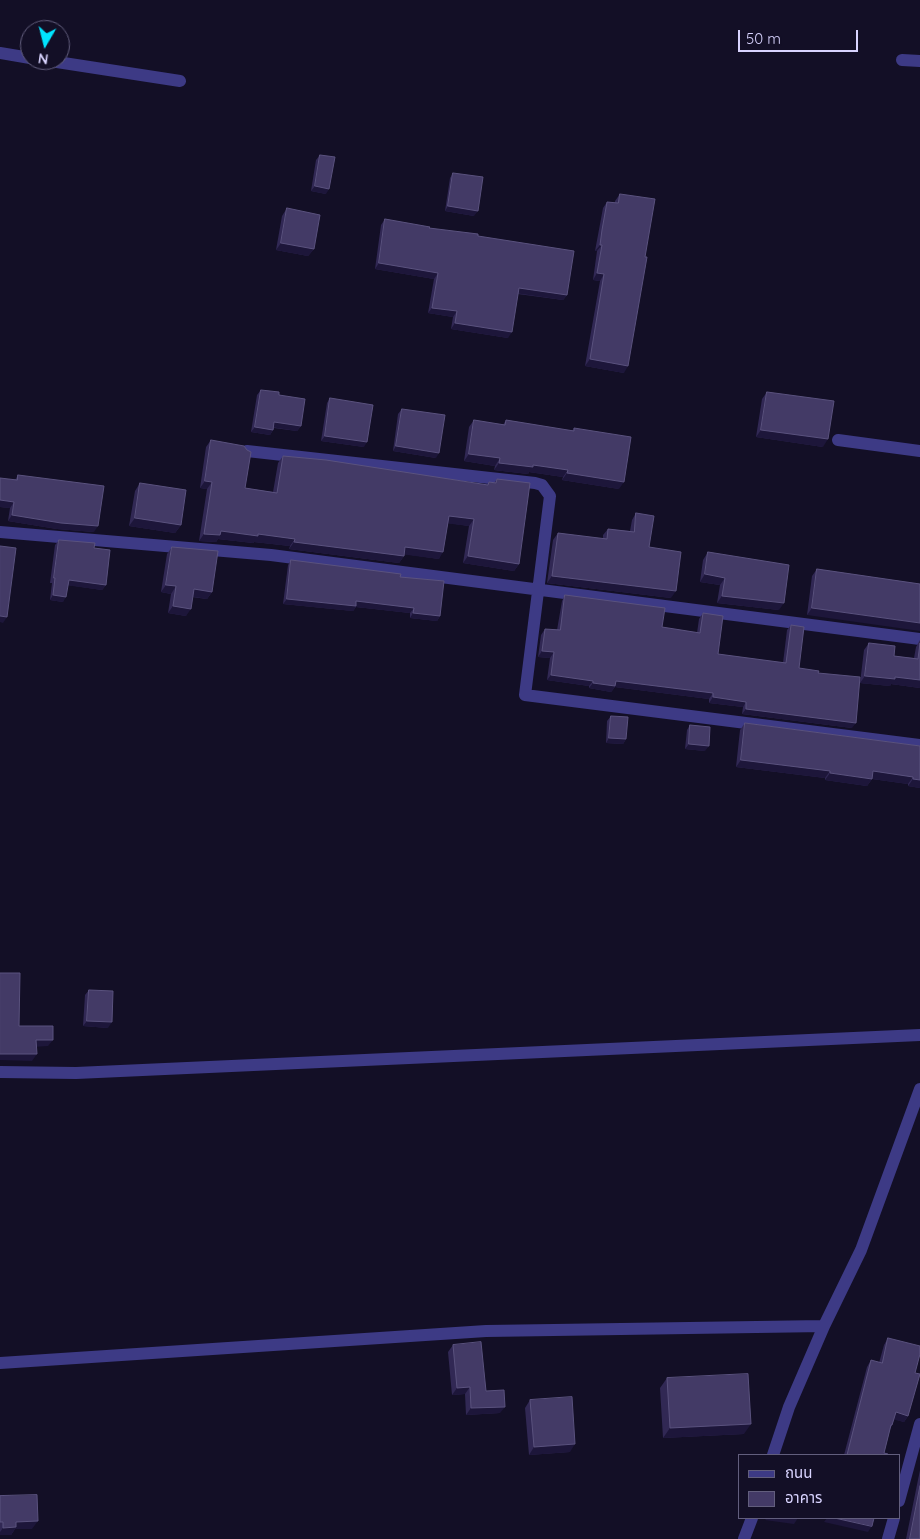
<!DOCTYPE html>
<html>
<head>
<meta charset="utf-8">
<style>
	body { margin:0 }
	#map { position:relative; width:920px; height:1539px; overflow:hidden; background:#130f26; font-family:Quicksand,"Noto Sans Thai",sans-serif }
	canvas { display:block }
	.legend { position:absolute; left:738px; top:1454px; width:162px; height:65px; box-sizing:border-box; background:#130f26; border:1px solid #625e7d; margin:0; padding:6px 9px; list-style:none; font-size:15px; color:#d9d4ff }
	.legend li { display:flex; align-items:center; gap:10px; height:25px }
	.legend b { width:25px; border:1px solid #625e7d }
	.north { position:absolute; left:20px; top:20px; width:50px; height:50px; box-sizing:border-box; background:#130f26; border:1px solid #625e7d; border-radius:50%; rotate:188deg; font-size:14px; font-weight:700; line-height:20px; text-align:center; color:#d9d4ff }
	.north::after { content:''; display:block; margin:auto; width:18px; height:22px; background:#00e5ff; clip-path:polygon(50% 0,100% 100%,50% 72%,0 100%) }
	.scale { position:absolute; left:738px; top:30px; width:120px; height:22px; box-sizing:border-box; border:2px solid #d9d4ff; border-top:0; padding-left:6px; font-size:15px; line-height:18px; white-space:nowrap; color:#d9d4ff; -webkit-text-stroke:4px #130f26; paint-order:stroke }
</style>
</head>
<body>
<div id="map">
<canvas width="920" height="1539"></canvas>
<ul class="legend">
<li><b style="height:6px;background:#3d3a85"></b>ถนน</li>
<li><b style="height:14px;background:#433a66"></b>อาคาร</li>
</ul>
<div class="north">N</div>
<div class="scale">50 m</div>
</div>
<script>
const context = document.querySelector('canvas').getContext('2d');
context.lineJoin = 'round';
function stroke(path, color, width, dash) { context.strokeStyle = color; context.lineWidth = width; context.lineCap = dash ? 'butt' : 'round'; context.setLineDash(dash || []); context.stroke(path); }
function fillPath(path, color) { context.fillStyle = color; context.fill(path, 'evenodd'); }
stroke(new Path2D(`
	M0,53L30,58
	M44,60L180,81
	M902,60L920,61
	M838,440L920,451
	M247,451L535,483L542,485L550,496L525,695L920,745
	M0,532L271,555L920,639
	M0,1072L76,1073L920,1035
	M0,1363L486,1331L824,1326
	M773,1455L789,1407L824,1326L861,1250L920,1089
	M899,1501L920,1424
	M744,1539L752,1518
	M888,1539L894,1518`), '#3d3a85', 12);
fillPath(new Path2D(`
	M320,155L326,194L311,191L316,160Z
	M453,173L474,216L445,211L450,178Z
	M620,194L624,373L585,366L600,281L593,280L597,251H595L603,208L607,202L615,203V201Z
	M287,208L314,249L308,256L276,250L282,216Z
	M385,219L429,228L478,236L567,295L563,300L518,294L508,338L451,329L453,317L428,313L434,279L375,269L381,225Z
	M261,390L279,395L301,426L297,431L274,428L273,430L270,435L251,432L257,395Z
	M767,392L823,447L756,437L762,399Z
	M330,398L364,447L321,441L327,403Z
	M402,409L436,458L393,451L398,414Z
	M474,420L503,425L506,420L572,431L574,428L619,489L562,480L563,477L529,472L528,474L494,470L495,466L464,461L469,427Z
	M211,440L245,488L273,492L278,463L283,456L487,485L489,482L494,483L497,479L519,564L514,571L463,563L469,526L448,523L439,559L404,554V556L399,563L289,549L290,546L254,542L253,543L218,539L216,542L199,541L207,489L200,488L206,447Z
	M18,475L94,532L57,529L8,521L10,508L0,507V478L15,480Z
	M140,483L181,525L175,533L129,526L135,491Z
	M636,513L649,547L671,598L547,583L553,540L558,533L603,539V535L608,529L630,531L632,520Z
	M59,540L94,548L106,585L102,590L68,585L63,602L50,600L52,583H50L55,545Z
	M172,547L212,592L207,599L192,597L186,616L168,613L171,594L161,592L167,554Z
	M708,552L779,610L717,603L720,585L700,582L703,560Z
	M291,560L400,577L440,616L437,621L410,618V613L356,607L353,611L283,604L288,565Z
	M817,569L920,584L807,615L812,576Z
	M565,595L662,627L697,633L699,619L703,613L718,654L783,663L787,630L791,625L799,668L818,673L852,728L742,714L743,707L709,703V699L615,687L611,692L589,688V686L547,680L550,658L538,657L541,635L545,629L557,630L562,601Z
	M920,640V688L891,684L890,686L860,683L864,650L869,643L894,656L914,658L916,647Z
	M611,716L626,739L623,744L606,743L607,721Z
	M745,723L920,746V788L908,786V784L872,779L867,786L825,780V778L736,767L740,730Z
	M690,725L705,751L685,749L687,730Z
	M89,990L108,1028L83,1026L85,995Z
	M888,1338L915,1373L908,1416L904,1422L894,1419L892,1425L890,1429L884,1453L888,1455H844L867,1367L871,1360L879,1363L884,1345Z
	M453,1345L500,1413L466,1415L465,1394L452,1395L448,1352Z
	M667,1378L744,1434L663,1438L660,1388Z
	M530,1400L570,1452L529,1455L525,1408Z
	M920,1470V1539H906Z
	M0,1496L32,1529H15L11,1535H0Z`), '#312854');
fillPath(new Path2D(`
	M315,186L329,189L326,194L311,191Z
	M448,206L478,211L474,216L445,211Z
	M281,243L314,249L308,256L276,250Z
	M600,245H602L597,251H595Z
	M379,263L438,273L434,279L375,269Z
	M597,273L604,274L600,281L593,280Z
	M519,288L567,295L563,300L515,293Z
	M432,308L457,311L453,317L428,313Z
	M455,323L512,332L508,338L451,329Z
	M590,359L628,366L624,373L585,366Z
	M274,422L301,426L297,431L271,427Z
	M255,427L273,430L270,435L251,432Z
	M761,430L828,439L823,447L756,437Z
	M325,436L367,442L364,447L321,441Z
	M396,446L439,453L436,458L393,451Z
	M469,454L500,458L495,466L464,461Z
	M499,463L533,465L568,470L563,477L529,472L528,474L494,470Z
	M567,473L624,482L619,489L562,480Z
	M205,481L212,482L207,489L200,488Z
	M0,500L14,502L10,508L0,507Z
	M12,515L98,526L94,532L57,529L8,521Z
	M449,516L474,519L469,526L444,523Z
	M135,518L181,525L175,533L129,526Z
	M221,531L258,534L295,539L290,546L254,542L253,543L218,539L216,542L199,541L204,534Z
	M294,542L404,556L399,563L289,549Z
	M405,547L443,552L439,559L400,554Z
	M468,556L519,564L514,571L463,563Z
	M705,574L725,578L720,585L700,582Z
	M552,576L676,591L671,598L547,583Z
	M69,580L106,585L102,590L65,585Z
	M166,585L176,586L171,594L161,592Z
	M194,589L212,592L207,599L189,596Z
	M53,595L66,597L63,602L50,600Z
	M722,596L784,603L779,610L717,603Z
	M287,599L356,601L414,608L410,613L356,607L353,611L283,604Z
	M173,606L191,609L186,616L168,613Z
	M812,608L920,623V631L807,615Z
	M413,613L440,616L437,621L410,618Z
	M0,616L7,617L3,623L0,622Z
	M542,651L554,652L550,658L538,657Z
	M551,675L593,681L589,686L547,680Z
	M865,676L895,677L920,680V688L891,684L890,686L860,683Z
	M616,681L713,693L709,699L615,687L611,692L589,688L593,683Z
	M713,697L746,702L743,707L709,703Z
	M746,709L856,723L852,728L742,714Z
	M609,738L626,739L623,744L606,743Z
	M689,744L709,746L705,751L685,749Z
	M741,760L830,771L825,778L736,767Z
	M873,771L913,777L908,784L872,779L867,786L825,780L830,773Z
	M913,779L920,780V788L908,786Z
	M87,1021L112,1022L108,1028L83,1026Z
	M36,1040H53L48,1046L32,1047Z
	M0,1054H37L32,1061L0,1060Z
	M470,1387L465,1394L452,1395L457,1388Z
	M505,1407L500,1413L466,1415L471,1408Z
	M896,1412L908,1416L904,1422L891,1419Z
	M751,1424L744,1434L663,1438L670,1428Z
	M575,1444L570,1452L529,1455L534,1447Z
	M767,1518H798L794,1524L765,1520Z
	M827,1518H835L872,1526L868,1532L824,1522Z
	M38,1521L32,1529H15L11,1535H0V1532L3,1528L16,1522Z`), '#1d163a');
const building = new Path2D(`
	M320,155L335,157L329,189L315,186Z
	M453,173L483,177L478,211L448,206Z
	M620,194L655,199L645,257H647L628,366L590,359L604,274L597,273L602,245H600L602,230L607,202L618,203Z
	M287,208L320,215L314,249L281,243Z
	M385,219L430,227L429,228L478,234V236L574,251L567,295L519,288L512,332L455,323L457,311L432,308L438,273L379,263Z
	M261,390L279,392V395L305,399L301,426L274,422L273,430L255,427Z
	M767,392L834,401L828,439L761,430Z
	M330,398L373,405L367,442L325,436Z
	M402,409L445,415L439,453L396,446Z
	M474,420L505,425L506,420L574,431V428L631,437L624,482L567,473L568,470L533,465V467L499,463L500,458L469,454Z
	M211,440L244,446L247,450L251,452L245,488L277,493L283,456L326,460L488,485L489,482L496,483L497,479L530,483L519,564L468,556L474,519L449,516L443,552L405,547L404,556L294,542L295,539L258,534V536L221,531L220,535L204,534L212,482L205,481Z
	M18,475L104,486L98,526L61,523L12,515L14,502L0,500V478L17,480Z
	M140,483L186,490L181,525L135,518Z
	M636,513L654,516L649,547L681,552L676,591L552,576L558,533L607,539L608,529L634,532Z
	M59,540L95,543L94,548L110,550L106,585L69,580L66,597L53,595L55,578H54Z
	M0,546L16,548L7,617L0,616Z
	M172,547L218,551L212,592L194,589L191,609L173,606L176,586L166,585Z
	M708,552L789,565L784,603L722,596L725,578L705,574Z
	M291,560L401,574L400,577L444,581L440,616L413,613L414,608L356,601V606L287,599Z
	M817,569L920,584V623L812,608Z
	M565,595L665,608L662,627L700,633L703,613L723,616L718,654L786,663L791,625L804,627L799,668L819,671L818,673L860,677L856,723L746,709V702L713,697V693L616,681L615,686L593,683V681L551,675L554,652L542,651L545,629L560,630Z
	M869,643L895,646L894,656L918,659L920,643V680L895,677V679L865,676Z
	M611,716L628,717L626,739L609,738Z
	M745,723L920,746V780L913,779V777L873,771L872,779L830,773V771L741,760Z
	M690,725L710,727L709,746L689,744Z
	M0,973H20L19,1026H53V1040H36L37,1054H0Z
	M89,990L113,991L112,1022L87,1021Z
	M888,1338L920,1346V1354L915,1373L920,1374L908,1416L896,1412L892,1425H891L884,1453L888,1454V1455H847L871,1360L882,1363Z
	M481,1342L486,1391L504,1390L505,1407L471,1408L470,1387L457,1388L453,1345Z
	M748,1374L751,1424L670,1428L667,1378Z
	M572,1397L575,1444L534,1447L530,1400Z
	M920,1486V1539H910Z
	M37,1495L38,1521L16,1522V1527L3,1528V1522H0V1496Z
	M835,1518H874L872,1526Z`);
fillPath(building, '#433a66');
stroke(building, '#5a527e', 1);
</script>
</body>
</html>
